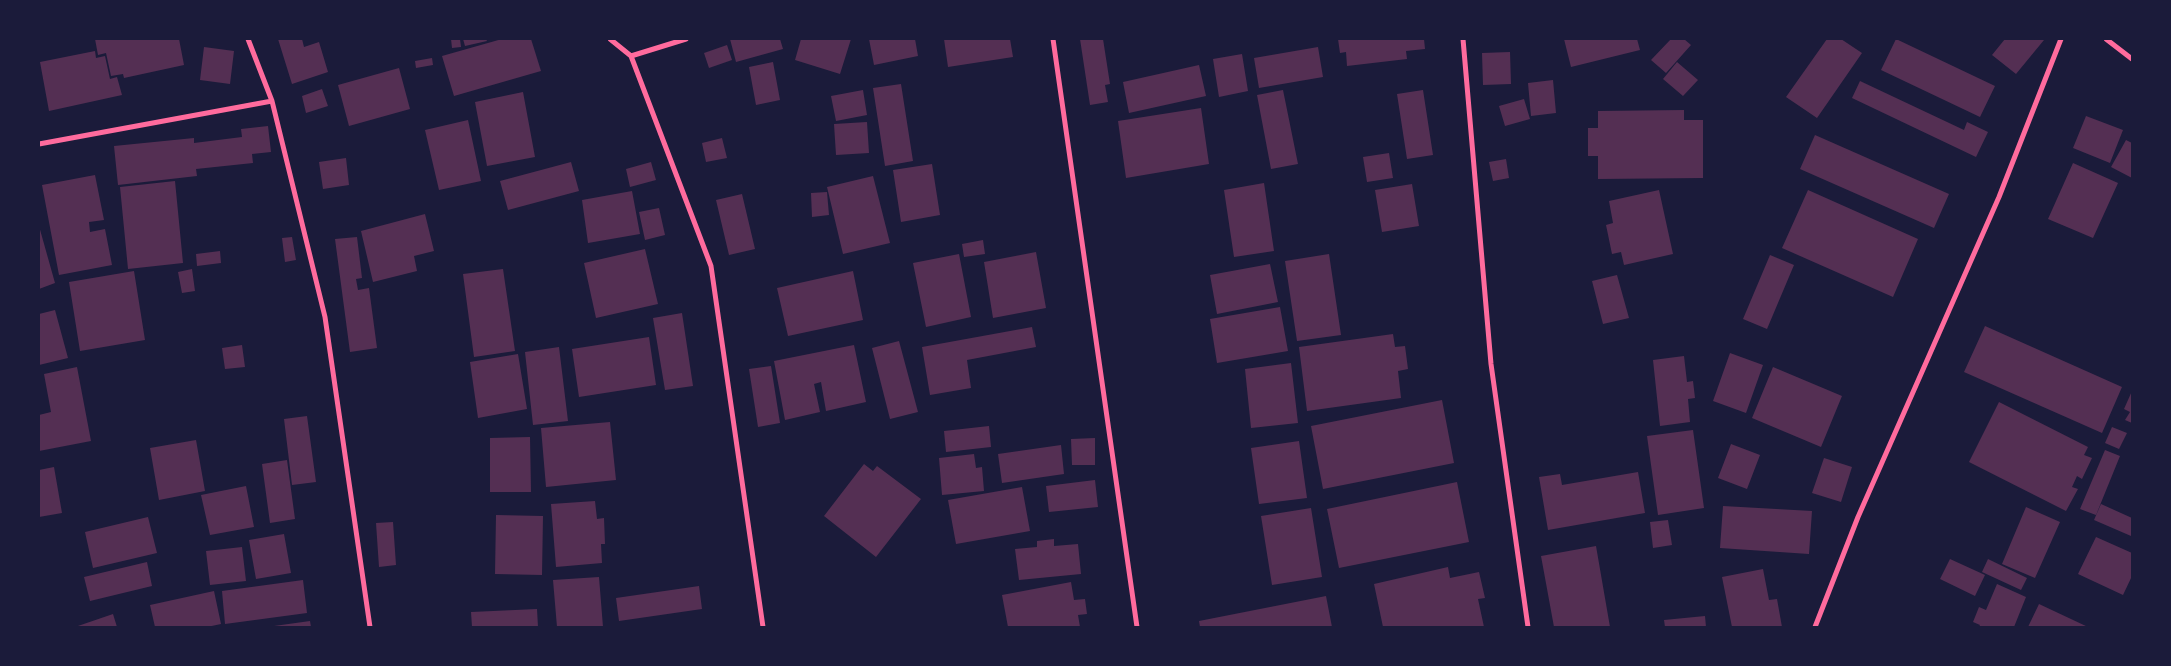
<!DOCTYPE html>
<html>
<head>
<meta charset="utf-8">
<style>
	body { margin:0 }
	#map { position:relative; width:2171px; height:666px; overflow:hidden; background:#1b1b3a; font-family:"Varela Round",sans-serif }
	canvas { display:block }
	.frame { position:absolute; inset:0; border:40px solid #1b1b3a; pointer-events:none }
</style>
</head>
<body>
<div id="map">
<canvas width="2171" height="666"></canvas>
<div class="frame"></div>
</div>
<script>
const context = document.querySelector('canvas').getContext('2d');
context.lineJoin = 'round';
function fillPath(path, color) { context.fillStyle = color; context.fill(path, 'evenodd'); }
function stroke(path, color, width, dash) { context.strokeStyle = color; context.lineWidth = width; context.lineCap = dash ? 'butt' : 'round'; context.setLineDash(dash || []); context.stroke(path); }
fillPath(new Path2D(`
	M95,39H179L184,65L124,78L123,74L111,76L106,53L98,55Z
	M278,39H302L304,47L319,42L328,72L292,84Z
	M451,39H460L461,47L452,48Z
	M463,39H486L487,41L465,46Z
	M502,39H531L541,71L454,96L442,56Z
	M730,39H780L783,49L736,62Z
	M801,39H851L840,74L795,60Z
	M869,39H915L918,56L874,65Z
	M944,39H1010L1013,57L948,67Z
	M1080,39H1103L1110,84L1105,85L1108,102L1090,105Z
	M1338,39H1424L1425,49L1406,51L1407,59L1347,66L1346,52L1340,53Z
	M1564,39H1637L1640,50L1571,67Z
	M1671,39H1684L1691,45L1666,73L1651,60Z
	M1827,39H1841L1862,53L1817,118L1786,97Z
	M1896,39L1995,86L1980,117L1881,70Z
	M2005,39H2043L2044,40L2016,74L1992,55Z
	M727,45L732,60L709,68L704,53Z
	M204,47L234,51L230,84L200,80Z
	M1318,47L1323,77L1259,88L1254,58Z
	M95,51L96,58L105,56L110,79L117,77L122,95L49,111L40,62Z
	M1510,52L1511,84L1483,85L1482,53Z
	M1242,54L1248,91L1219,97L1213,59Z
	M432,58L433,65L416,68L415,61Z
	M773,62L780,100L756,105L749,67Z
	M1677,62L1698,80L1683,96L1663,79Z
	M1199,65L1206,96L1129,113L1123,82Z
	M399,68L410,109L349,126L338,85Z
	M1553,80L1556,113L1531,116L1528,83Z
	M1860,81L1964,130L1967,122L1988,132L1976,157L1852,98Z
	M901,84L913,161L885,166L873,88Z
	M322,89L328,106L306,113L302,96Z
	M863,90L867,115L836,121L831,96Z
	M1283,90L1298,164L1271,169L1257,95Z
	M1423,90L1433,155L1407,159L1397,94Z
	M523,92L535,157L487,166L475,102Z
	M1524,99L1530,119L1505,126L1499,106Z
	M1201,108L1209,164L1126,178L1118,121Z
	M1684,110V120H1703V178L1598,179V156H1588V128H1598V111Z
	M2086,116L2123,130L2110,163L2073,148Z
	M468,120L481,181L439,190L425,130Z
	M867,122L869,153L836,155L834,124Z
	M268,126L271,152L252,154L253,163L196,169L197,176L118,185L114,146L194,138V143L242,137L241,129Z
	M1815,135L1949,194L1934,228L1800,169Z
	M722,138L727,158L706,162L702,143Z
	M2126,140L2132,143V178L2111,167Z
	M1389,153L1393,178L1367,182L1363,157Z
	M346,158L349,185L323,189L319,162Z
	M1506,159L1509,178L1493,181L1489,162Z
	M571,162L579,191L508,210L500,181Z
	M651,162L656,180L630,187L626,169Z
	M2073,163L2118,183L2093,238L2048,219Z
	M932,164L940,215L901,222L893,170Z
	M95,175L104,220L89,222L90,232L105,229L112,265L59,275L42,185Z
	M873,176L890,243L843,254L827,187Z
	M175,181L183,263L128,269L120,187Z
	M1264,183L1274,251L1234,257L1224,190Z
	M1412,184L1419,226L1382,232L1375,190Z
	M1659,190L1673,254L1624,265L1621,252L1612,254L1606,225L1613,223L1609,201Z
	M1808,190L1918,239L1893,297L1782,248Z
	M632,191L640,234L588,243L582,200Z
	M827,192L829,215L812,217L811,193Z
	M742,194L755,249L729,255L716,200Z
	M659,208L665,235L645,240L639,212Z
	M425,214L434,251L414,256L417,271L373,282L361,231Z
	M39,226L55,283L39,289Z
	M292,237L296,260L285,262L282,238Z
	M357,237L362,278L356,279L358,290L369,288L377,348L350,352L335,239Z
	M983,240L985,254L964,257L962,244Z
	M645,249L658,304L596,318L584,263Z
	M220,251L221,263L197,266L196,254Z
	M1036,252L1046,308L993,318L984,262Z
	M959,254L971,317L926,327L913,263Z
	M1329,254L1341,335L1297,341L1285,261Z
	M1770,255L1794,265L1767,329L1743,319Z
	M1270,264L1278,302L1217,314L1210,275Z
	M192,269L195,291L182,293L178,272Z
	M503,269L515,351L474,357L463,274Z
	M134,271L145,340L80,351L69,282Z
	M853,271L863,320L788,336L777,288Z
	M1617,275L1629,318L1603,324L1592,281Z
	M1280,307L1288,351L1217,363L1210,319Z
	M55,310L68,358L39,365V314Z
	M682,313L693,386L665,390L653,318Z
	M1985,326L2122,387L2102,433L1964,372Z
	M1032,327L1036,347L967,360L971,388L930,395L922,347Z
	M1393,334L1395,347L1405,346L1408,369L1398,371L1401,398L1307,411L1299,347Z
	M649,337L656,385L579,397L572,349Z
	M899,341L918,412L890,419L872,348Z
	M242,345L245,367L225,369L222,348Z
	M854,345L866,402L826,411L821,382L814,384L820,412L785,420L774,361Z
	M559,347L568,421L533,425L525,352Z
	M1730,353L1763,365L1746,413L1713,401Z
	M518,354L527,409L478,418L470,362Z
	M1684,356L1687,382L1693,381L1695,398L1688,399L1690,422L1660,426L1653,360Z
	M1291,363L1298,423L1251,428L1245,369Z
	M771,366L780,423L758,427L749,369Z
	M77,367L91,441L39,451V415L51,412L44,374Z
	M1773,367L1842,396L1821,447L1752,418Z
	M2132,391V423L2125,420L2130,412L2124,409Z
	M1442,400L1454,463L1323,489L1311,426Z
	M1999,402L2088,447L2084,455L2092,458L2082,479L2077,476L2072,487L2078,489L2066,511L1969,462Z
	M307,416L316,482L292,485L284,419Z
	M610,422L616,480L546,487L541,428Z
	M989,426L991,447L946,452L944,431Z
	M2112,427L2127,433L2119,449L2105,443Z
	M1693,430L1704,508L1658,515L1647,436Z
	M530,437L531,492H490V438Z
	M1095,438V465H1072L1071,439Z
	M196,440L205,491L159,500L150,448Z
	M1299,441L1307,498L1259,504L1251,448Z
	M1731,444L1760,455L1747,489L1718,478Z
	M1061,445L1064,474L1002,483L998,454Z
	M2105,450L2120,456L2096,515L2080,509Z
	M974,454L976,468L982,467L984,491L942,495L939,458Z
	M1824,458L1852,467L1841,502L1812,493Z
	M287,460L295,519L270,523L262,464Z
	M864,464L873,471L877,466L921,499L876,557L824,516Z
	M54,467L62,513L39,517V470Z
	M1638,472L1645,513L1548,530L1539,477L1560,474L1562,485Z
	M1095,480L1098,507L1049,512L1046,486Z
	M1457,482L1469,542L1339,568L1327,509Z
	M246,486L254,527L210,535L201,495Z
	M1022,487L1030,531L956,544L948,500Z
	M595,501L597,519L604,518L605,544H601L602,563L556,567L551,504Z
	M2101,504L2132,518L2131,536L2094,520Z
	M1723,506L1812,511L1809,554L1720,548Z
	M2026,507L2060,522L2035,578L2002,564Z
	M1311,508L1322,577L1272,585L1261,516Z
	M496,515L543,516L542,575L495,574Z
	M148,517L157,553L93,568L85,532Z
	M1668,520L1672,545L1653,548L1650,522Z
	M393,522L396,565L379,567L376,523Z
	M284,534L291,573L256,579L249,540Z
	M2096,537L2132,553V576L2123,595L2078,574Z
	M1054,539V546L1078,544L1081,574L1019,580L1015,549L1037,547V541Z
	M1596,546L1610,627H1554L1541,556Z
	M242,547L246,581L210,585L206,551Z
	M1950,559L1985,575L1975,596L1940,579Z
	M1988,559L2027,578L2021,590L1982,572Z
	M147,562L152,586L90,601L84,577Z
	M1448,567L1450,578L1479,572L1485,598L1478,599L1484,627H1383L1374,584Z
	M1763,569L1769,600L1777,599L1782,627H1732L1722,577Z
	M599,577L603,627H557L553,580Z
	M303,580L307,613L225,624L222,591Z
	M1071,582L1074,600L1085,599L1087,614L1078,615L1080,627H1008L1002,595Z
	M1997,584L2026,597L2014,627H1979L1980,625L1973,622L1979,607L1986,610Z
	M699,586L702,609L619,621L616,598Z
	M214,591L221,624L207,627H155L150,605Z
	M1326,596L1332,627H1200L1199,621Z
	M2039,604L2088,627H2028Z
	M537,609L538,627H472L471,612Z
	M113,614L117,627H75Z
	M1705,616L1706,627H1665L1664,620Z
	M310,621L311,627H274V626Z`), '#542f53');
stroke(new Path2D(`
	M248,39L272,101L325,317L370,627
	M610,39L631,56L711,266L763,627
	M1053,39L1137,627
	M1463,39L1491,364L1528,627
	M2106,39L2132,59
	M631,56L686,39
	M39,144L272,101
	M1815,627L1858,517L1999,197L2061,39`), '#ff6b9d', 5);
</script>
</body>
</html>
